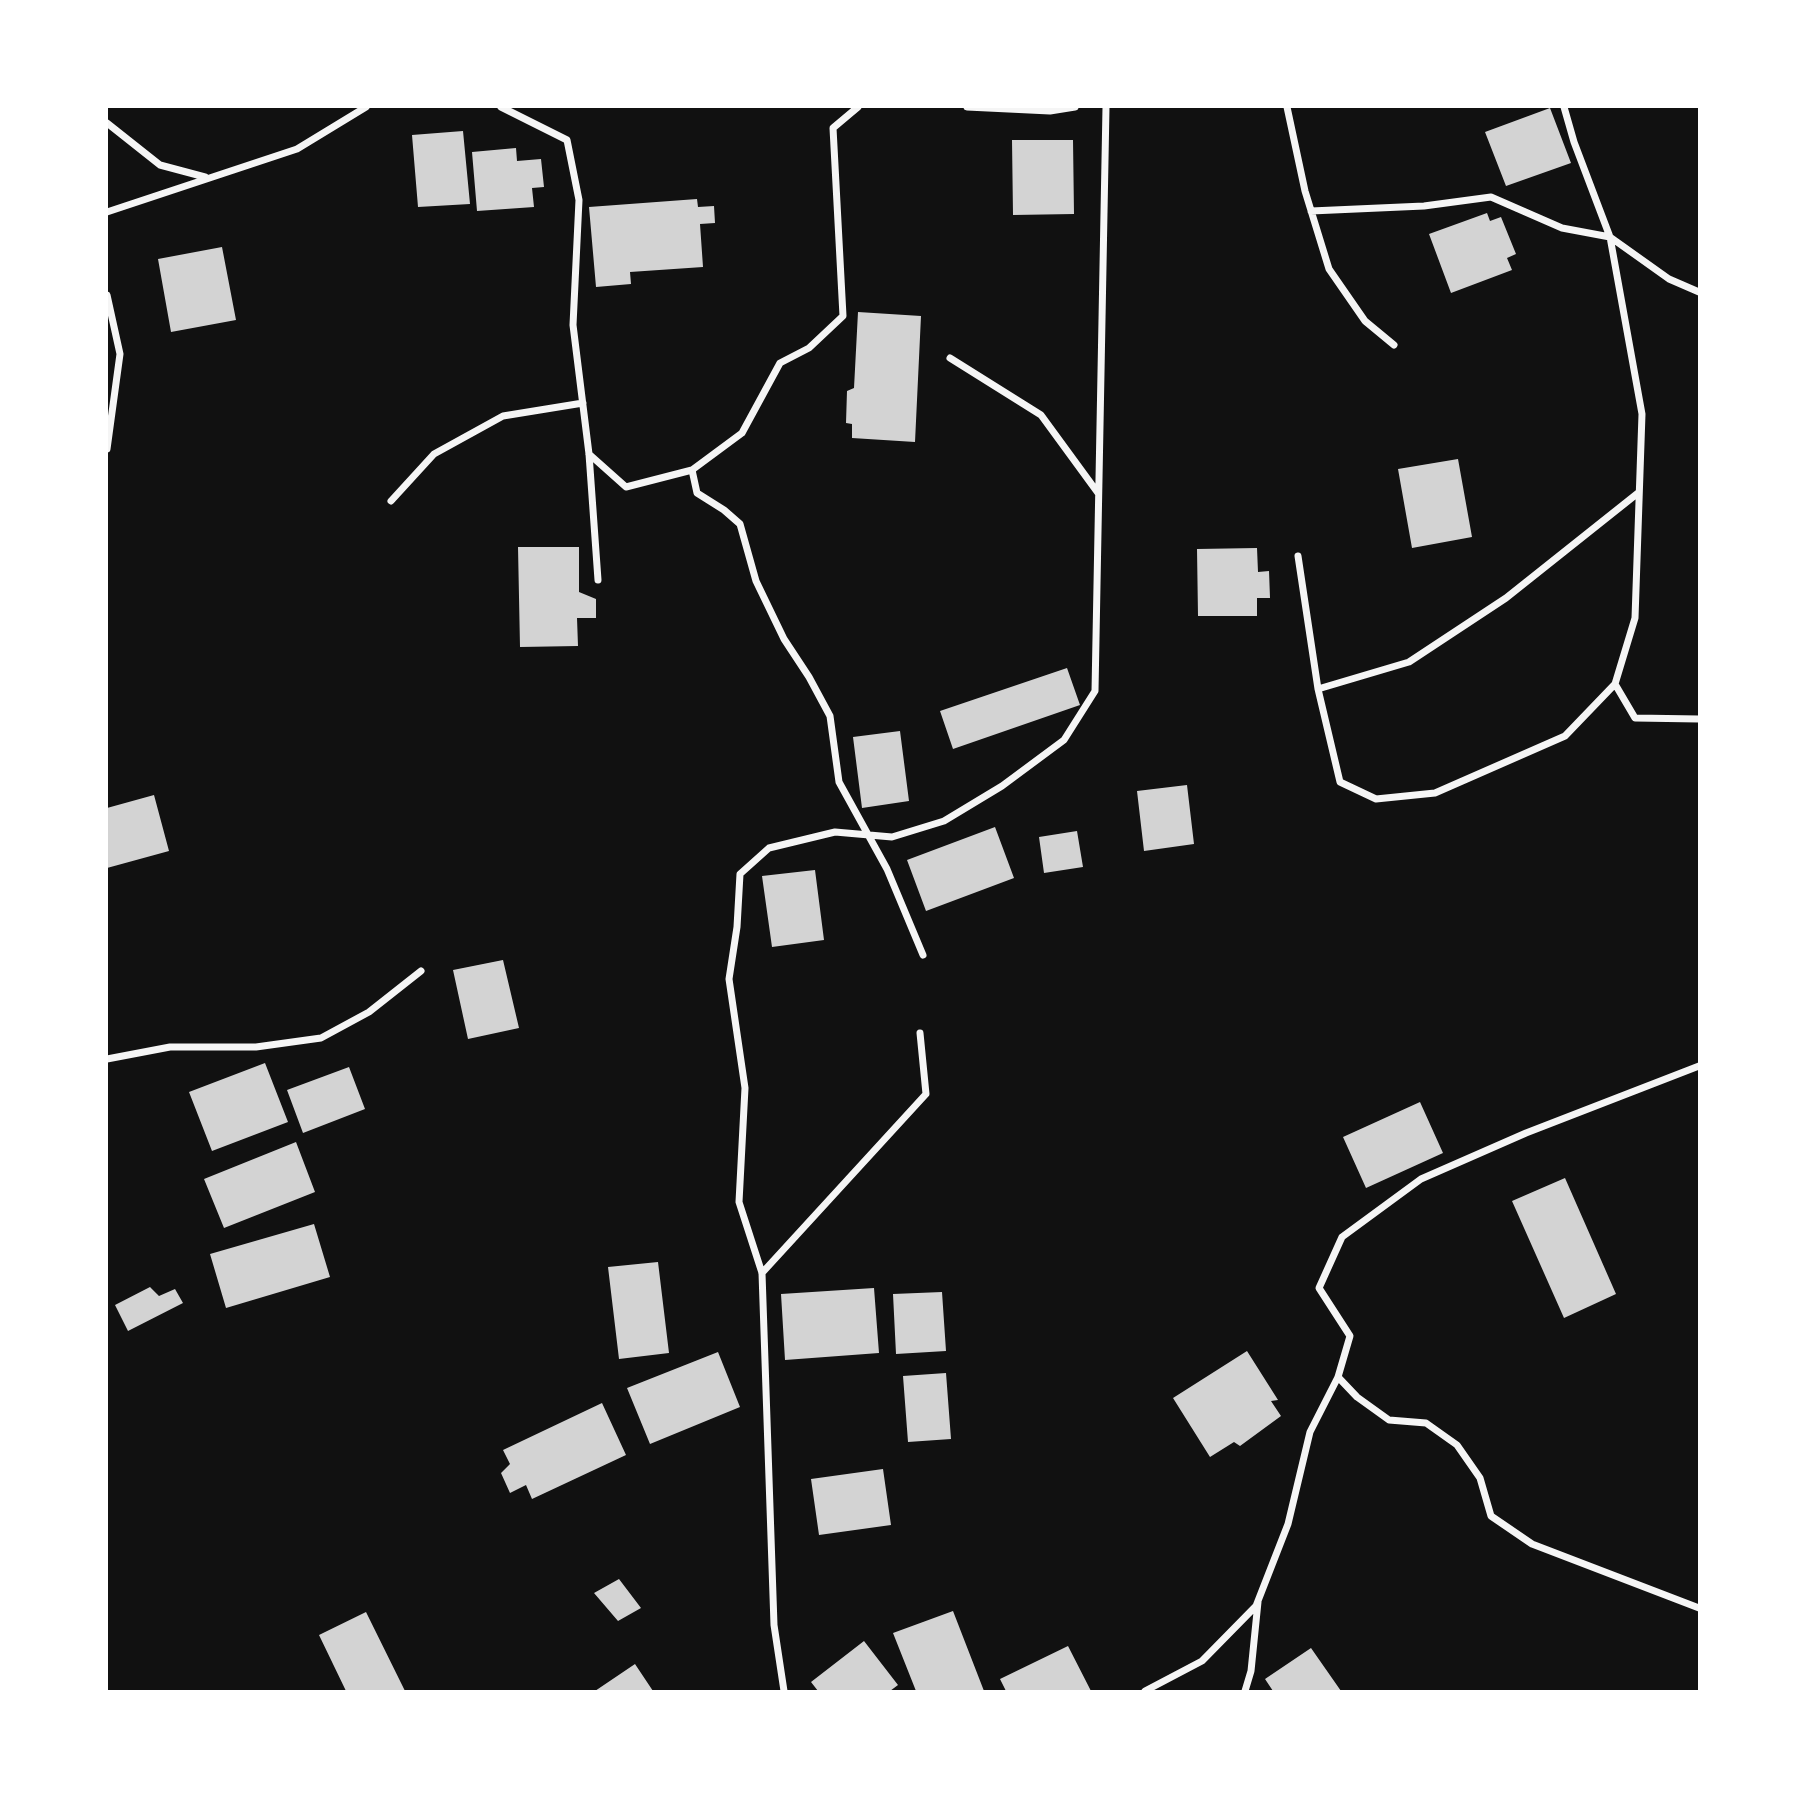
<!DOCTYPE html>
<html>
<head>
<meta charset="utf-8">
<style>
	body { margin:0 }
	#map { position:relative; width:1806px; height:1798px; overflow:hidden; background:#111; font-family:"Work Sans",sans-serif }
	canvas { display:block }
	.frame { position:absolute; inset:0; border:108px solid #fff; pointer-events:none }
</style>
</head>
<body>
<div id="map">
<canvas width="1806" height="1798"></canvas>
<div class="frame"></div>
</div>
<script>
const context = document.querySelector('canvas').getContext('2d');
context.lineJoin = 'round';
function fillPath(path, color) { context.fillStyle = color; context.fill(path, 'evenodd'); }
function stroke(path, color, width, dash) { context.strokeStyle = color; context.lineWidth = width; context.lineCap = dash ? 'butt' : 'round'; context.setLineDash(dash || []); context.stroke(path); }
fillPath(new Path2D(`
	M1550,108L1571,163L1506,186L1485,132Z
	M463,131L470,204L418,207L412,135Z
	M1012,140H1073L1074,214L1013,215Z
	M516,148L517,161L541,159L544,187L532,188L534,207L477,211L472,152Z
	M697,199L698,207L714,206L715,223L700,224L703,267L630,272L631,284L596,287L589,207Z
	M1487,213L1490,221L1501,217L1516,254L1507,258L1512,270L1451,293L1429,234Z
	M222,247L236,320L171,332L158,259Z
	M858,312L921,316L915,442L852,438V424L846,423L847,391L854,388Z
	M1458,459L1472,537L1412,548L1398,469Z
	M518,547H579V592L596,599V618H577L578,646L520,647Z
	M1257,548L1258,572L1269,571L1270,598H1257V616H1198L1197,549Z
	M1067,668L1080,705L953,749L940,711Z
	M900,731L909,801L862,808L853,737Z
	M1187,785L1194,844L1144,851L1137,791Z
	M154,795L169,851L107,868V808Z
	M995,827L1014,878L926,911L907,860Z
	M1077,831L1083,867L1044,873L1039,837Z
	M815,870L824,940L772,947L762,876Z
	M503,960L519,1028L468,1039L453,970Z
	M265,1063L288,1122L212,1151L189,1092Z
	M349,1067L365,1109L303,1133L287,1090Z
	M1420,1102L1443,1153L1366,1188L1343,1137Z
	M296,1142L315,1192L224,1228L204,1179Z
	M1565,1178L1616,1294L1564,1318L1512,1201Z
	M314,1224L330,1277L226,1308L210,1254Z
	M658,1262L669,1353L619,1359L608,1267Z
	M150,1287L159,1296L175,1289L183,1303L128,1331L115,1305Z
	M874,1288L879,1353L785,1360L781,1294Z
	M942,1292L946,1351L896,1354L893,1294Z
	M1247,1351L1278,1400L1271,1401L1281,1416L1240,1446L1234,1442L1210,1457L1173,1398Z
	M718,1352L740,1407L650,1444L627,1388Z
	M946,1373L951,1439L908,1442L903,1376Z
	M602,1403L626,1455L532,1499L526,1485L510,1493L501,1473L510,1464L503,1450Z
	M883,1469L891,1525L819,1535L811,1479Z
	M619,1579L641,1608L618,1621L594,1593Z
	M953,1611L984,1691H916L893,1633Z
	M366,1612L405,1691H346L319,1635Z
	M864,1641L898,1685L890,1691H818L811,1682Z
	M1068,1646L1091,1691H1006L1000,1679Z
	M1311,1648L1341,1691H1273L1265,1679Z
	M635,1664L653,1691H595Z`), '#d3d3d3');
stroke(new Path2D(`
	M501,107L567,140L579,200L573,325L589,454L598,580
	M967,107L1050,111L1075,107
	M1287,107L1305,191L1329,269L1365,321L1394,345
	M1564,107L1574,142L1610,237L1642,414L1635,618L1615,684L1635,718L1699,719
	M107,123L160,165L205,177
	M1311,211L1424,206L1491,197L1562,228L1610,237L1669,279L1699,292
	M107,212L297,149L366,107
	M107,295L120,354L107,449
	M950,358L1041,415L1098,493
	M589,454L626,487L692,470L742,433L780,363L809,348L843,316L833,128L858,107
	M692,470L697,493L724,510L740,524L756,581L784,639L809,677L830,716L839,782L887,869L923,955
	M391,501L434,454L503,416L583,403
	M1298,556L1318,689L1340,782L1376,799L1435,793L1565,736L1615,684
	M1318,689L1409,662L1506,598L1638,493
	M107,1059L170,1047H256L321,1038L369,1012L421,971
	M762,1273L926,1094L920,1033
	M1338,1377L1357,1397L1389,1420L1426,1423L1457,1445L1480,1478L1491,1516L1532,1544L1699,1608
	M784,1691L774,1625L762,1273L739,1202L745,1088L729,979L737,927L740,874L769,848L835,832L892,837L944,821L1002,786L1064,740L1095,691L1106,107
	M1145,1691L1202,1661L1256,1606L1288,1524L1310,1432L1338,1377L1350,1336L1319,1288L1342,1237L1421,1179L1526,1133L1699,1066
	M1245,1691L1251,1671L1258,1602`), '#f5f5f5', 7);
</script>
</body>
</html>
